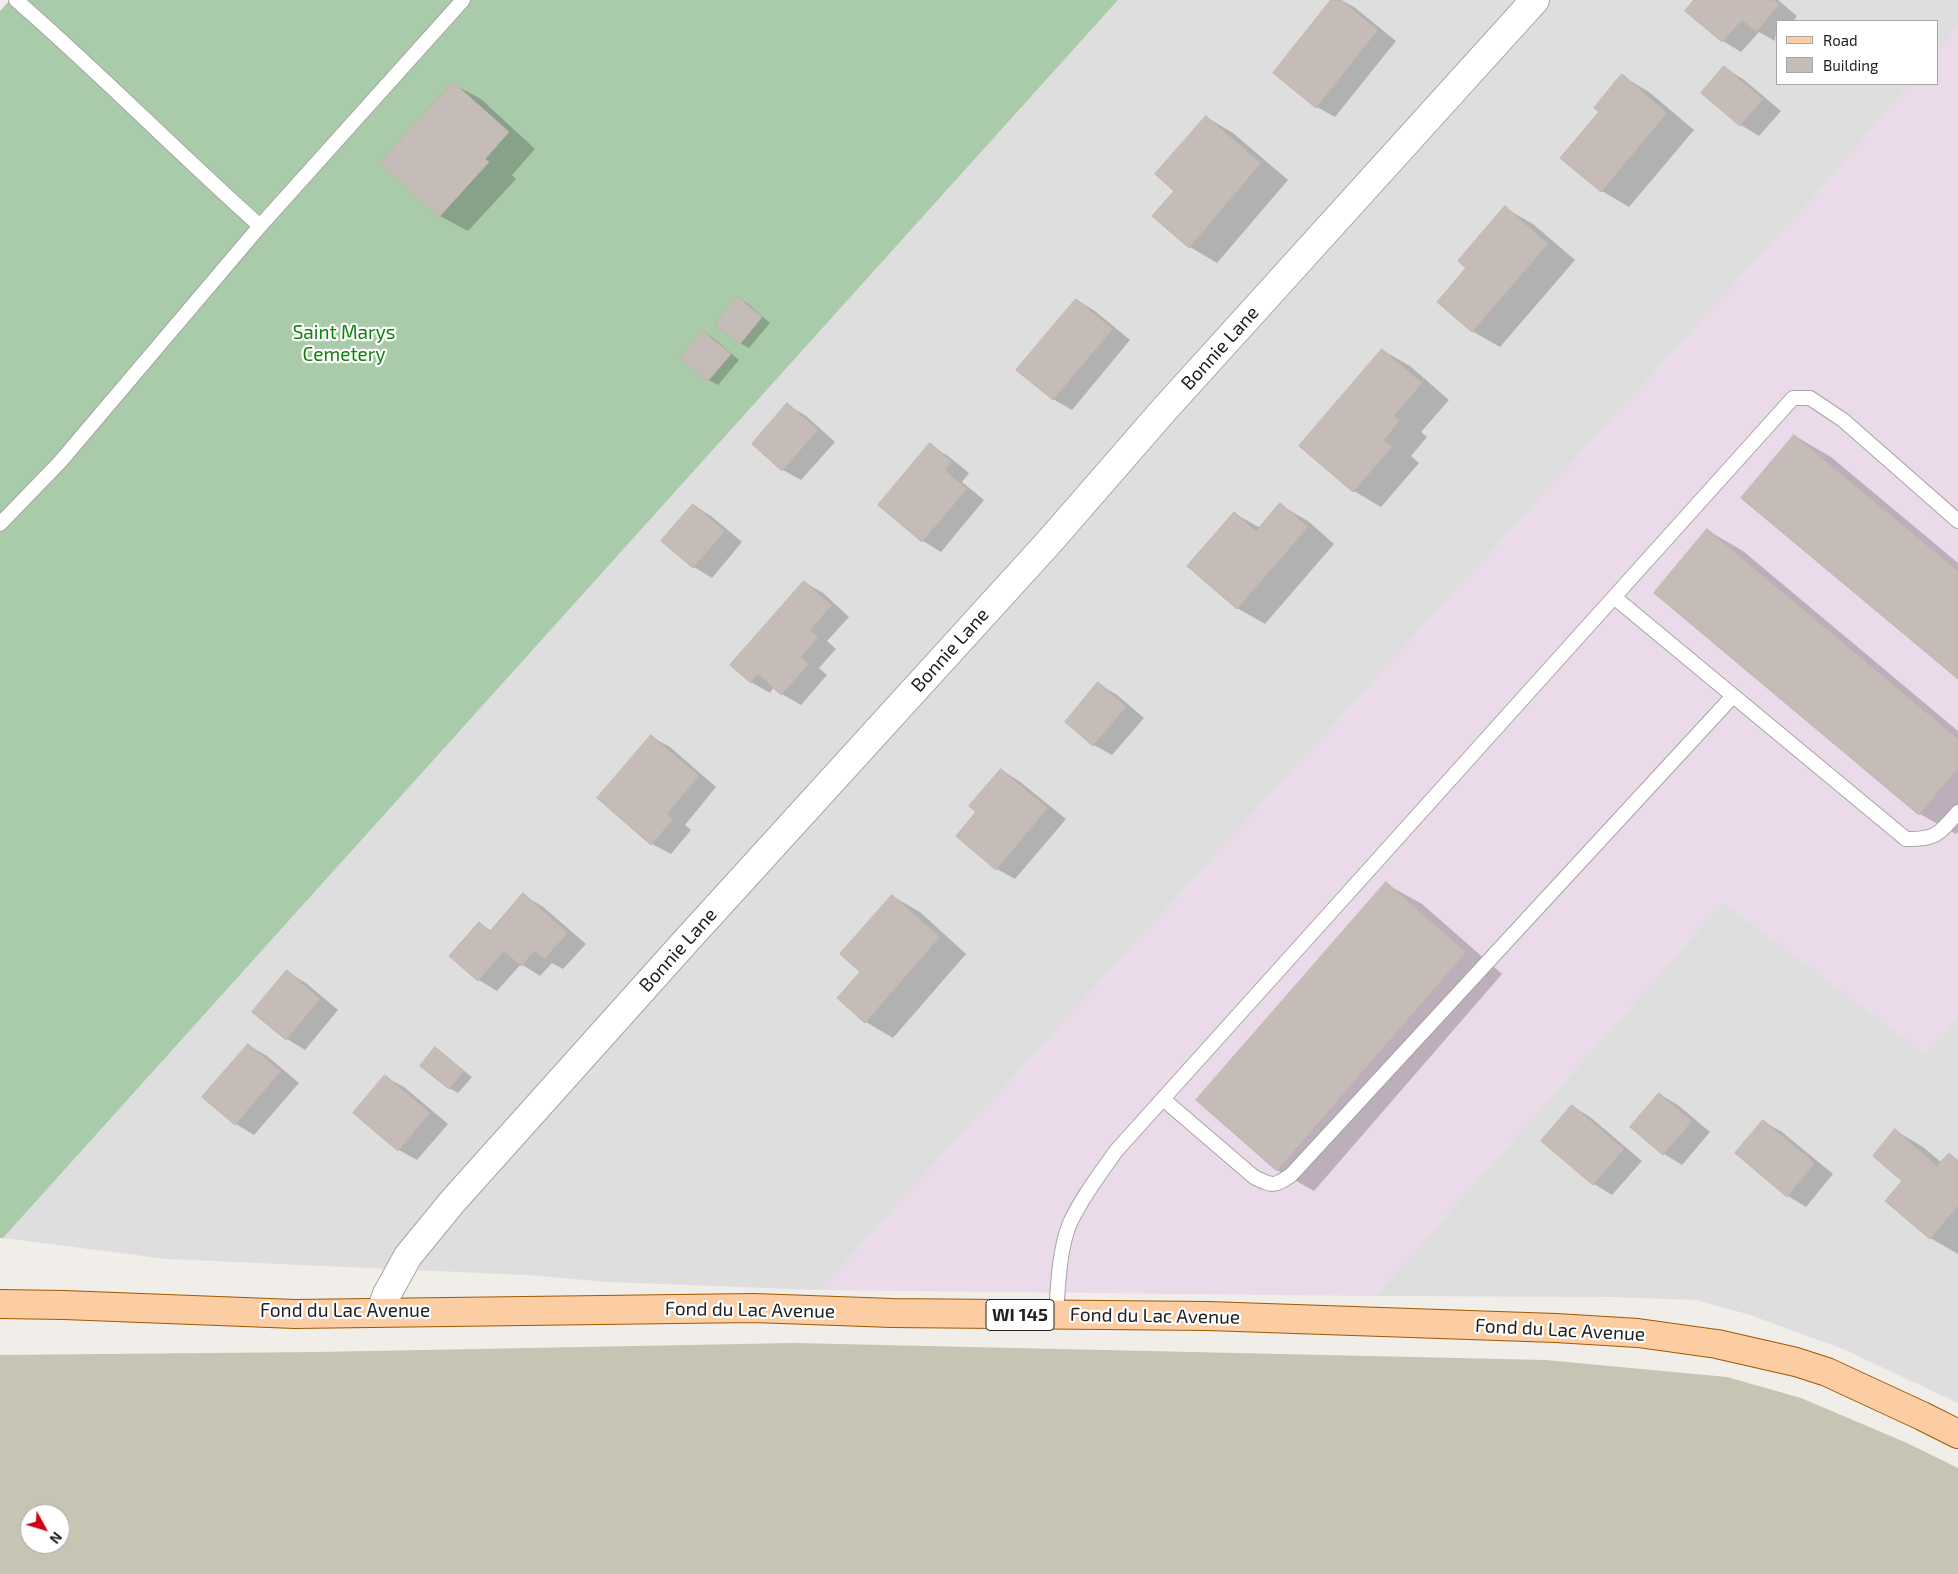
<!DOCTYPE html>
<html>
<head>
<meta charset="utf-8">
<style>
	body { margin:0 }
	#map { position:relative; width:1958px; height:1574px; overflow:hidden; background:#f1ede8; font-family:"Exo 2",sans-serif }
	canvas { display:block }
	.legend { position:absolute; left:1776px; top:20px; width:162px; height:65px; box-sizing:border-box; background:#fff; border:1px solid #a6a6a6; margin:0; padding:6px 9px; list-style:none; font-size:15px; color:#212121 }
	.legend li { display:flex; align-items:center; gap:10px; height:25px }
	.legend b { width:25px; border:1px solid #a6a6a6 }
	.north { position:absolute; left:20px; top:1504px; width:50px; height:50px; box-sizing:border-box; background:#fff; border:1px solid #a6a6a6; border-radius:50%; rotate:129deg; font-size:14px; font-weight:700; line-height:20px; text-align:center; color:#212121 }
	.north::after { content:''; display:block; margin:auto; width:18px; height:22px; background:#d20017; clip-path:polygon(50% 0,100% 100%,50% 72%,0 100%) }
</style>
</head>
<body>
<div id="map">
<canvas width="1958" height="1574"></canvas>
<ul class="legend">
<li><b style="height:6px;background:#fccca2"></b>Road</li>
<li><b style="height:14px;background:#c6bcb7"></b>Building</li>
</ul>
<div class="north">N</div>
</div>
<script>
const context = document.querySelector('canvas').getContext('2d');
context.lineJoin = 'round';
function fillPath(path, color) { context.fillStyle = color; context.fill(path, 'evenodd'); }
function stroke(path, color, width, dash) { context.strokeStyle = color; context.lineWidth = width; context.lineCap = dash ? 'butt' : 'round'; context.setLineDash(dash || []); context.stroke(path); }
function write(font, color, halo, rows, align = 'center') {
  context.font = font + ' "Exo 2",sans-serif'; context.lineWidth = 4.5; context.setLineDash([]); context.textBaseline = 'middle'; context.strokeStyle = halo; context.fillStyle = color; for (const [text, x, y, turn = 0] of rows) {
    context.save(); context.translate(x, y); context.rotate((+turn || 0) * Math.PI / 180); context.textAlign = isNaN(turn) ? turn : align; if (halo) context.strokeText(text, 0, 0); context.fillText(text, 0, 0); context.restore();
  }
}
fillPath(new Path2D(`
	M1118,0H1958V27L1937,52V21H1777V84H1910L1825,185L820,1290L608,1282L526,1275L167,1259L3,1238Z
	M1723,902L1926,1054L1958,1017V1403L1843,1349L1747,1314L1696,1300L1613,1297L1375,1296Z`), '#dfdede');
fillPath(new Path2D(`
	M1958,27V1017L1926,1054L1723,902L1375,1296L820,1290L1825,185L1910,84H1937V52Z`), '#ebdae9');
fillPath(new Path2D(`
	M794,1343L1545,1360L1727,1377L1801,1398L1907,1443L1958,1468V1574H0V1355L317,1352ZM30,1514H60V1544H30Z`), '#c6c4b3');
fillPath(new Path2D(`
	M10,0H1118L3,1238H0V11Z`), '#a9cbaa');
fillPath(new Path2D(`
	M1333,0H1341L1354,7L1396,41L1335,117L1317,107Z
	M1696,0H1778L1797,16L1793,21H1777L1775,41L1759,32L1741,52L1723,41L1687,11Z
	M1725,68L1743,79L1781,111L1759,136L1741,125L1703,93Z
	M1622,76L1649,92L1694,130L1629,207L1602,191L1601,112Z
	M453,84L481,99L535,149L512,175L516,179L468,231L440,216Z
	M1206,117L1233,133L1288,180L1217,263L1190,247L1176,190Z
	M1505,208L1533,224L1575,260L1500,347L1472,331L1468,268Z
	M739,298L747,303L770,323L749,348L740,343Z
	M1077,300L1095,311L1130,340L1072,410L1053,399Z
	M704,332L712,337L739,360L718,385L709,380L682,357Z
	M1382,350L1410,366L1449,400L1421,432L1427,437L1411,456L1419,463L1381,507L1354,491Z
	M788,405L806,416L835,442L801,480L783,470Z
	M1795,436L1831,457L1958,563V677Z
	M930,445L948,456L969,473L962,482L984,500L941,552L923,541Z
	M693,505L711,516L742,542L712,578L694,567L663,541Z
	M1280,505L1308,521L1334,544L1265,624L1237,608L1234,513L1260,528Z
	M1707,530L1743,551L1958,731V832L1956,834L1920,814Z
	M804,582L823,593L849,617L827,641L836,649L819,668L827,675L801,705L782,694L774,687L770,693L751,682Z
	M1099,684L1117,695L1144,718L1112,755L1094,745Z
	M651,737L670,747L716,787L685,825L691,830L671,854L652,844Z
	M1001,770L1019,781L1066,819L1015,879L997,869L978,812Z
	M1386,884L1422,904L1502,974L1314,1191L1277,1170Z
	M523,895L542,906L586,944L563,969L552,963L540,976L521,964L497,991L479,980L451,956L479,924L492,931Z
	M892,896L920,912L966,954L893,1038L866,1022L861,972Z
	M287,972L306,983L338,1010L305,1050L287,1039L254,1012Z
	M248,1045L267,1056L299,1083L254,1135L236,1124L204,1097Z
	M436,1049L472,1077L458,1093L449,1088Z
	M385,1077L404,1087L448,1124L417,1160L399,1150Z
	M1659,1094L1678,1105L1710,1132L1682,1165L1664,1154L1632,1127Z
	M1572,1106L1590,1117L1642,1161L1612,1195L1594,1184L1543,1141Z
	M1764,1122L1782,1132L1833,1174L1806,1207L1788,1196Z
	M1896,1131L1923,1147L1942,1163L1949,1154L1958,1160V1254L1930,1238L1904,1181Z`), '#0003');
const building = new Path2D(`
	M1331,0H1341L1378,30L1316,108L1273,73Z
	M1694,0H1774L1779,5L1756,32L1742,20L1722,42L1685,11Z
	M1724,66L1763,99L1740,126L1701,93Z
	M1622,74L1667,113L1601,192L1560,158L1599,112L1594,108Z
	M453,82L509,132L485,159L489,162L439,217L380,163Z
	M1206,116L1261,163L1189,248L1152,216L1174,191L1155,174Z
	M1505,206L1548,244L1472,332L1437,302L1466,268L1458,261Z
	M738,297L762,317L740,344L715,324Z
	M1076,299L1113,329L1053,400L1016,370Z
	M703,331L731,354L708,381L680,357Z
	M1382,349L1422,383L1394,416L1400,420L1384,440L1392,447L1353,492L1299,446Z
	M787,403L818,430L782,471L752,444Z
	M1794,435L1958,571V679L1741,498Z
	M930,443L952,462L945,470L967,489L922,542L878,505Z
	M1280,503L1308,527L1237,609L1187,566L1234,512L1256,531Z
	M693,504L725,531L693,568L661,541Z
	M1707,529L1958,739V768L1919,815L1654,593Z
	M804,581L832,605L810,630L818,638L801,657L809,664L781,695L758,674L751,683L730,665Z
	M1098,682L1126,707L1093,746L1065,722Z
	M651,735L699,776L667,814L673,819L651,845L597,798Z
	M1001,769L1048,808L996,870L956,836L976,812L969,806Z
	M1386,882L1466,952L1277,1171L1196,1100Z
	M523,893L568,933L544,959L535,951L521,966L504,951L478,981L449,956L479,922L490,931Z
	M892,895L940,937L865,1023L837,998L860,972L840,954Z
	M287,970L320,999L286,1040L252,1012Z
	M248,1044L281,1071L235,1125L202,1097Z
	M435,1047L464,1071L449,1089L420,1066Z
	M385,1075L430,1113L398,1151L353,1113Z
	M1659,1093L1692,1121L1663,1155L1630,1127Z
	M1572,1105L1624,1149L1593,1185L1541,1141Z
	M1763,1120L1815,1163L1787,1197L1735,1153Z
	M1895,1129L1937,1166L1949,1153L1958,1161V1206L1930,1239L1885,1201L1902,1181L1873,1156Z`);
fillPath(building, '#c6bcb7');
stroke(building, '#c4b2aa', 1);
const service = new Path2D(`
	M16,0C100,73 177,152 260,226
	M0,524L60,462L260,226L463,0
	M1614,597L1906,839C1936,840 1940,833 1958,812
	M1163,1099L1254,1177C1272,1186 1274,1187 1291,1175L1733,696
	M1056,1315C1058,1287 1059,1249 1070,1223C1082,1197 1100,1174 1116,1151L1793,398H1810L1843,420L1958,521`);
const minor = new Path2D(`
	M381,1311L387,1294L408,1256L453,1201L686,941L1050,541L1163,411L1535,0`);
const primary = new Path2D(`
	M0,1304L64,1305L295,1314L754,1308L892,1313L1208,1316L1556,1328L1638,1333L1717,1344L1796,1362L1827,1372L1922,1416L1958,1434`);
stroke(service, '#a5a5a5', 16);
stroke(minor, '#a5a5a5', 30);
stroke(primary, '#9e5900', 30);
stroke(service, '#fff', 14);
stroke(minor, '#fff', 28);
stroke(primary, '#fccca2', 28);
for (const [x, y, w] of [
	[1020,1315,68]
]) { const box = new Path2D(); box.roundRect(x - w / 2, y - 15.5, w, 31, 4); context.fillStyle = '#fff'; context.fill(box); stroke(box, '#212121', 1); }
write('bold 18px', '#212121', null, [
	["WI 145",1020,1315]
]);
write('19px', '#0e830b', '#fff', [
	["Saint Marys",344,333],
	["Cemetery",344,355]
]);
write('19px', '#212121', '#fff', [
	["Bonnie Lane",1220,348,-48],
	["Bonnie Lane",950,650,-48],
	["Bonnie Lane",678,950,-48],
	["Fond du Lac Avenue",750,1310,1],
	["Fond du Lac Avenue",345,1311],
	["Fond du Lac Avenue",1155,1316,1],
	["Fond du Lac Avenue",1560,1330,3]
]);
</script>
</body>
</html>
